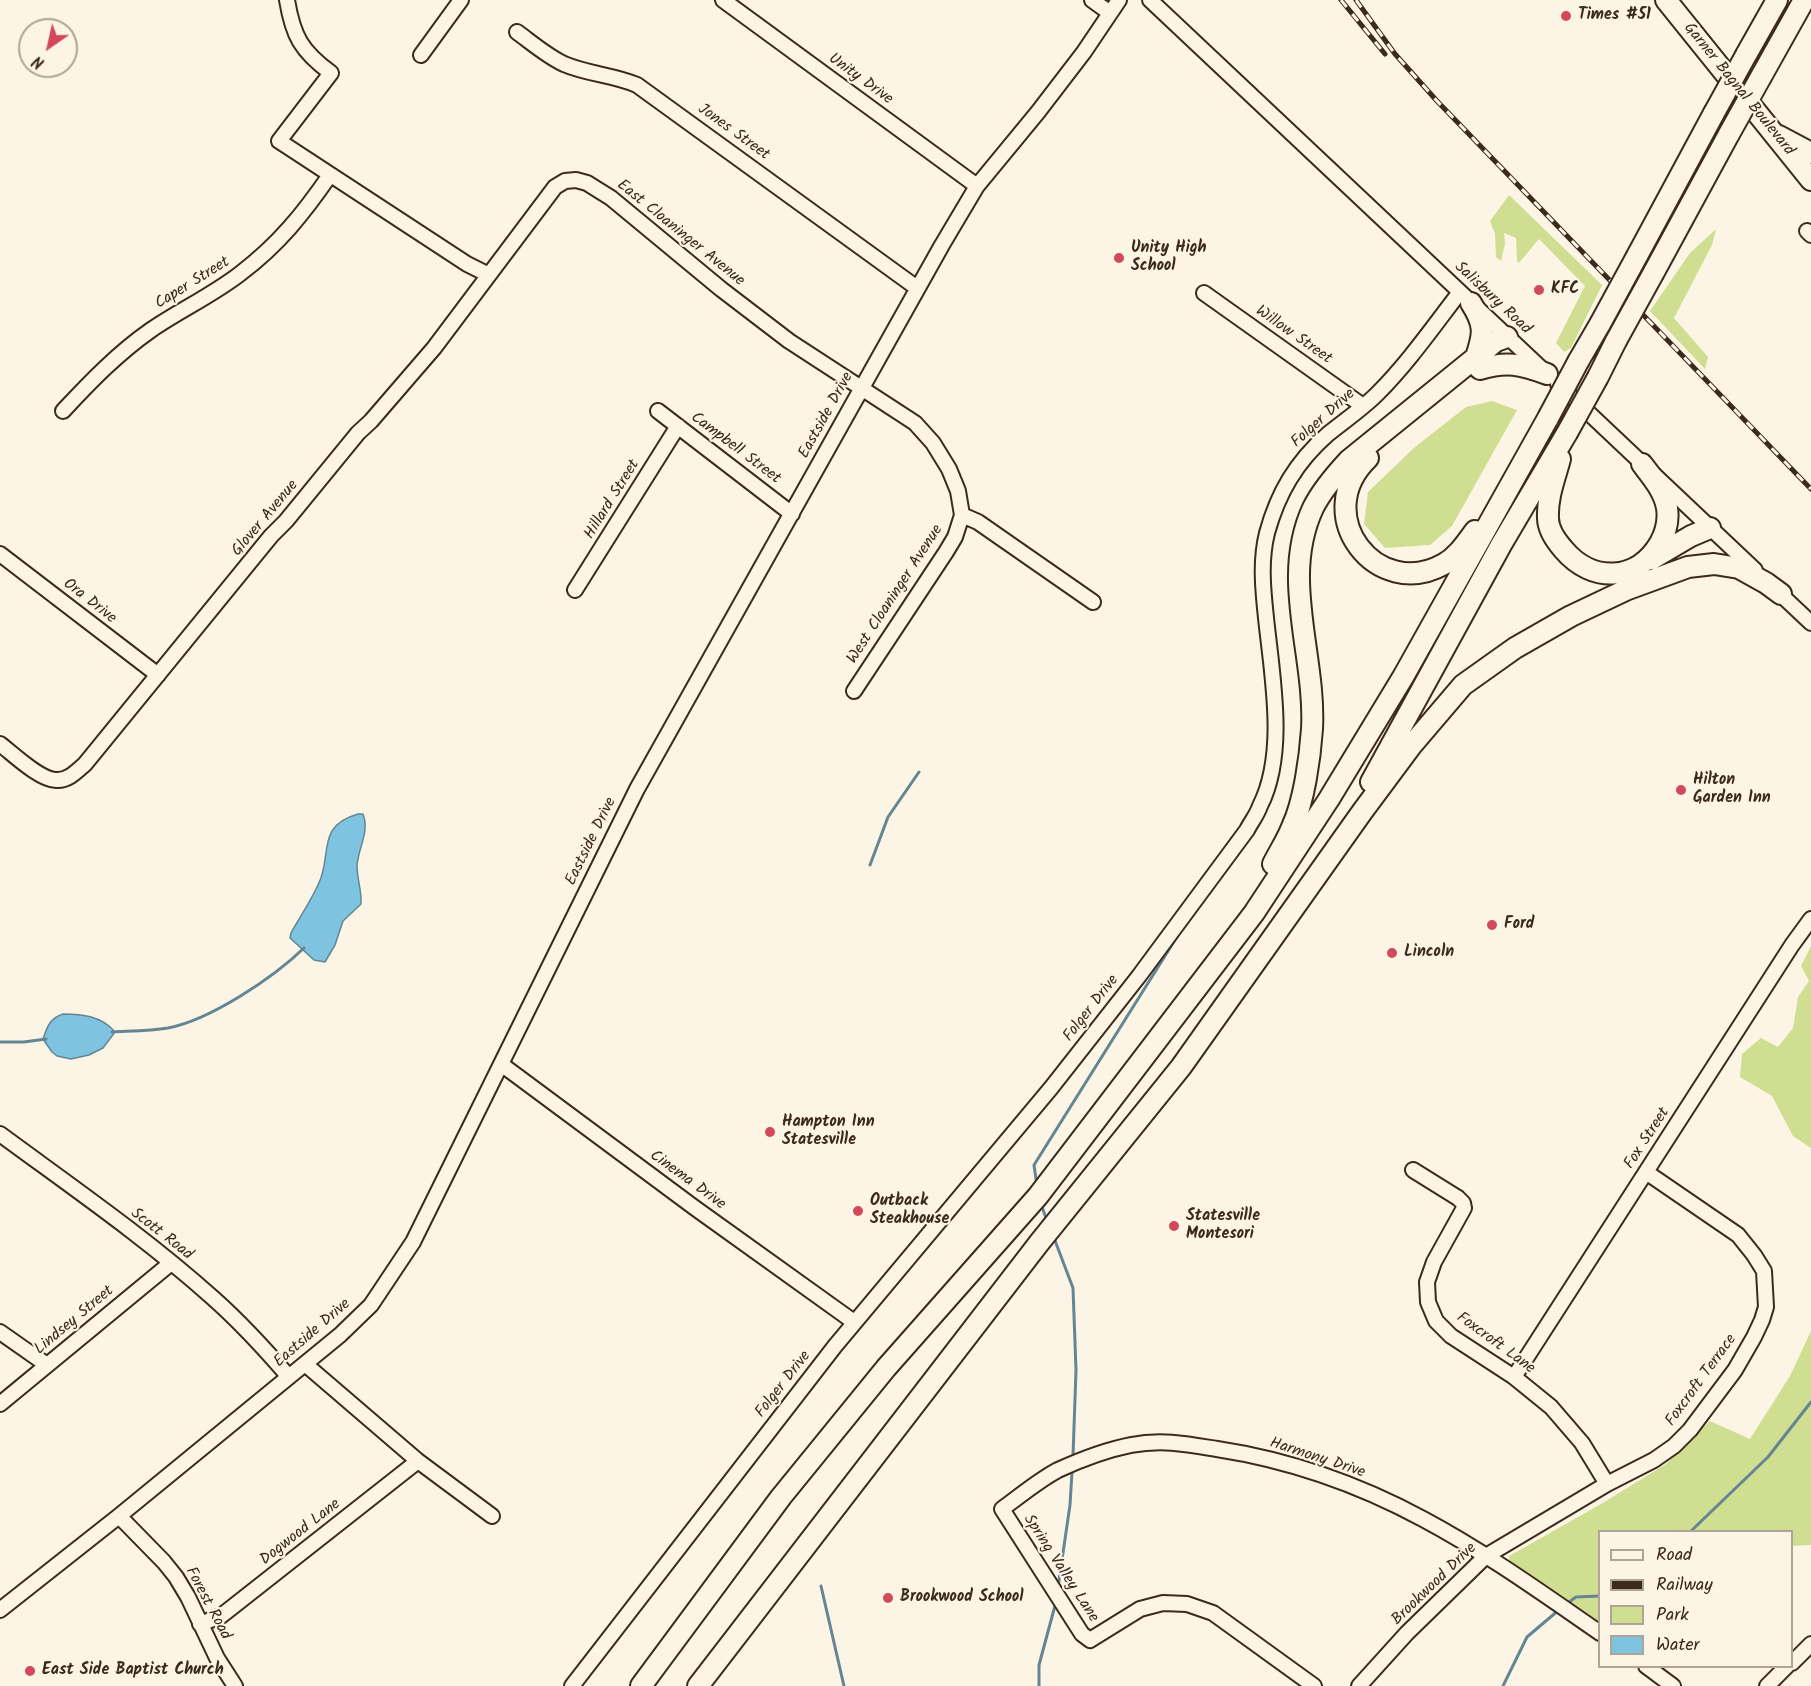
<!DOCTYPE html>
<html>
<head>
<meta charset="utf-8">
<style>
	body { margin:0 }
	#map { position:relative; width:1811px; height:1686px; overflow:hidden; background:#fcf5e5; font-family:Kalam,sans-serif }
	canvas { display:block }
	.legend { position:absolute; left:1598px; top:1530px; width:195px; height:138px; box-sizing:border-box; background:#fcf5e5; border:2px solid #afa495; margin:0; padding:8px 10px; list-style:none; font-size:18px; color:#3b2a1e }
	.legend li { display:flex; align-items:center; gap:12px; height:30px }
	.legend b { width:30px; border:2px solid #afa495 }
	.north { position:absolute; left:18px; top:18px; width:60px; height:60px; box-sizing:border-box; background:#fcf5e5; border:2px solid #afa495; border-radius:50%; rotate:214deg; font-size:16px; font-weight:700; line-height:24px; text-align:center; color:#3b2a1e }
	.north::after { content:''; display:block; margin:auto; width:21px; height:27px; background:#d1495b; clip-path:polygon(50% 0,100% 100%,50% 72%,0 100%) }
</style>
</head>
<body>
<div id="map">
<canvas width="1811" height="1686"></canvas>
<ul class="legend">
<li><b style="height:8px;background:#fcf5e5"></b>Road</li>
<li><b style="height:8px;background:#3b2a1e"></b>Railway</li>
<li><b style="height:16px;background:#d0de91"></b>Park</li>
<li><b style="height:16px;background:#7ec3df"></b>Water</li>
</ul>
<div class="north">N</div>
</div>
<script>
const context = document.querySelector('canvas').getContext('2d');
context.lineJoin = 'round';
function fillPath(path, color) { context.fillStyle = color; context.fill(path, 'evenodd'); }
function stroke(path, color, width, dash) { context.strokeStyle = color; context.lineWidth = width; context.lineCap = dash ? 'butt' : 'round'; context.setLineDash(dash || []); context.stroke(path); }
function write(font, color, halo, rows, align = 'center') {
  context.font = font + ' Kalam,sans-serif'; context.lineWidth = 4.5; context.setLineDash([]); context.textBaseline = 'middle'; context.strokeStyle = halo; context.fillStyle = color; for (const [text, x, y, turn = 0] of rows) {
    context.save(); context.translate(x, y); context.rotate((+turn || 0) * Math.PI / 180); context.textAlign = isNaN(turn) ? turn : align; if (halo) context.strokeText(text, 0, 0); context.fillText(text, 0, 0); context.restore();
  }
}
fillPath(new Path2D(`
	M1509,195L1602,285L1571,348L1564,352L1556,343L1585,286L1539,239L1519,263L1517,261L1516,238L1504,233L1505,244L1501,261L1496,257L1495,234L1490,221Z
	M1716,229L1712,245L1674,318L1708,357L1705,369L1650,311L1690,253Z
	M1492,401L1517,410L1452,526L1430,545L1385,548L1364,524L1368,492L1415,447L1466,407Z
	M1811,946V1148L1793,1136L1772,1096L1740,1077L1742,1054L1761,1038L1778,1047L1793,1028L1798,997L1809,981L1801,966Z
	M1811,1331V1545L1792,1546V1532H1600L1599,1623L1509,1561V1556L1601,1504L1666,1464L1710,1421L1750,1439L1790,1376Z`), '#d0de91');
const water = new Path2D(`
	M358,814H363C370,832 358,848 357,866C357,879 362,891 361,904L343,921L335,945L325,962L314,960L290,938L291,933C300,917 310,902 318,885C333,856 315,826 358,814Z
	M63,1014C82,1014 102,1016 115,1032L103,1048L89,1055L71,1059L57,1056L52,1052L43,1039C47,1027 50,1018 63,1014Z`);
fillPath(water, '#7ec3df');
stroke(water, '#638692', 1.5);
stroke(new Path2D(`
	M870,865L888,817L919,772
	M112,1032C130,1031 150,1031 168,1028C210,1020 273,978 304,948
	M0,1042H24L46,1039
	M1037,1186L1034,1165L1180,932
	M1041,1204L1047,1221
	M1054,1238L1073,1288L1076,1370L1073,1456
	M1690,1532L1768,1457L1811,1402
	M821,1586L844,1686
	M1058,1587L1070,1505L1072,1472
	M1565,1605L1576,1597L1600,1596
	M1039,1686V1665L1056,1602
	M1503,1686L1527,1637L1560,1609`), '#638692', 3);
const minor = new Path2D(`
	M287,0C293,36 301,51 331,73L279,141L467,264L489,275
	M723,0L977,186
	M1092,0L1110,13
	M1150,0L1544,371
	M517,32C532,43 547,56 564,64C587,74 614,75 637,85L917,288
	M421,55L461,0
	M1807,231L1811,235
	M1204,293L1363,406
	M1558,384L1755,570
	M63,411C90,382 118,353 151,330C180,310 213,295 241,273C279,244 303,214 330,175
	M658,411L792,514
	M0,554L158,675
	M575,590L678,426
	M1776,590L1811,623
	M854,691L946,552L955,537L962,515
	M0,744C13,754 40,780 56,780C68,781 77,771 85,764L271,536L286,521L358,433L371,421L434,348L555,187L565,181L576,180L587,183L611,198L721,289L789,341L915,423L933,443L949,469L958,491L962,515L978,522L1093,602
	M501,1064L695,1208L854,1322
	M0,1134C72,1187 146,1238 213,1298C240,1322 265,1349 289,1377
	M1413,1170L1458,1198L1463,1203L1464,1208L1434,1262L1427,1282L1428,1302L1436,1321L1451,1336L1514,1377L1551,1407L1582,1443L1607,1484
	M0,1332L47,1365
	M305,1364L418,1461L492,1516
	M1514,1377L1792,945L1811,919
	M0,1404L171,1263
	M119,1516L164,1562L176,1577L188,1597L217,1658L235,1686
	M0,1610L119,1516L340,1335L371,1305L413,1242L637,789L942,245L977,186L1038,112L1084,52L1119,0
	M200,1624L221,1616L418,1461
	M1792,1663L1811,1644
	M1646,1666L1673,1686
	M572,1686L835,1346L1051,1088L1139,976L1247,830C1251,822 1257,815 1260,806C1287,753 1272,676 1266,618C1263,590 1260,561 1267,533C1278,493 1296,462 1328,434C1344,421 1362,409 1377,394C1408,363 1433,327 1460,292
	M1314,1686L1213,1613L1187,1604L1163,1603L1140,1609L1090,1640L1082,1634L1002,1509C1020,1496 1039,1480 1058,1470C1082,1459 1106,1450 1131,1445C1162,1439 1187,1444 1217,1449C1289,1460 1360,1485 1423,1519C1485,1552 1542,1593 1600,1633
	M1359,1686L1407,1633L1486,1556L1607,1484L1654,1460L1674,1446L1690,1430L1735,1370L1754,1337L1762,1320L1766,1307L1764,1271L1754,1255L1738,1235L1646,1172
	M1767,1686L1787,1666`);
const highway = new Path2D(`
	M1666,0L1811,180
	M1746,55L1777,0
	M1762,75L1804,0
	M1779,136L1811,153
	M1637,256L1714,113
	M1654,272L1729,134
	M1471,303C1485,325 1484,333 1476,357
	M1579,360L1600,324
	M1480,369C1506,361 1521,364 1547,374
	M1598,377L1616,341
	M1368,458C1309,515 1377,602 1444,564C1457,557 1466,543 1475,531
	M1560,459C1555,478 1547,497 1548,518C1548,529 1556,541 1564,550C1592,583 1637,582 1660,543C1666,532 1669,521 1667,508C1664,491 1652,477 1642,464
	M1652,559L1691,536L1710,528
	M1371,782L1501,545L1567,433
	M1273,864C1279,852 1287,840 1292,827C1304,802 1310,758 1312,729C1316,655 1280,579 1313,508C1322,490 1335,475 1349,460L1496,341L1507,337
	M641,1686L781,1497L886,1368L1038,1196L1254,913L1329,799L1403,677L1548,418
	M698,1686L1039,1243L1181,1067L1362,812L1411,746L1463,685L1515,648L1571,616L1628,589L1688,567L1714,564L1739,568L1766,583L1781,594`);
stroke(minor, '#3b2a1e', 18);
stroke(highway, '#3b2a1e', 24);
stroke(minor, '#fcf5e5', 14);
stroke(highway, '#fcf5e5', 20);
const rail = new Path2D(`
	M1341,0L1385,54
	M1356,0L1395,54L1437,101L1811,489`);
stroke(rail, '#3b2a1e', 5);
stroke(rail, '#fcf5e5', 3, [9]);
const highwayBridge = new Path2D(`
	M1714,113L1746,55
	M1729,134L1762,75
	M1600,324L1637,256
	M1616,341L1654,272
	M1548,418L1579,360
	M1567,433L1598,377`);
stroke(highwayBridge, '#3b2a1e', 24, []);
stroke(highwayBridge, '#fcf5e5', 20);
for (const [x, y, r, color] of [
	[1566,16,6,"#d1495b"],
	[1119,258,6,"#d1495b"],
	[1539,290,6,"#d1495b"],
	[1681,790,6,"#d1495b"],
	[1492,925,6,"#d1495b"],
	[1392,953,6,"#d1495b"],
	[770,1132,6,"#d1495b"],
	[858,1211,6,"#d1495b"],
	[1174,1226,6,"#d1495b"],
	[888,1598,6,"#d1495b"],
	[30,1671,6,"#d1495b"]
]) { const dot = new Path2D(); dot.arc(x, y, r, 0, 2 * Math.PI); context.fillStyle = color; context.fill(dot); stroke(dot, '#fcf5e5', 2); }
write('bold 16px', '#3b2a1e', '#fcf5e5', [
	["Times #51",1578,16],
	["Unity High",1131,249],
	["School",1131,267],
	["KFC",1551,290],
	["Hilton",1693,781],
	["Garden Inn",1693,799],
	["Ford",1504,925],
	["Lincoln",1404,953],
	["Hampton Inn",782,1123],
	["Statesville",782,1141],
	["Outback",870,1202],
	["Steakhouse",870,1220],
	["Statesville",1186,1217],
	["Montesori",1186,1235],
	["Brookwood School",900,1598],
	["East Side Baptist Church",42,1671]
], 'left');
write('16px', '#3b2a1e', '#fcf5e5', [
	["Unity Drive",860,80,36],
	["Garner Bagnal Boulevard",1738,90,51],
	["Jones Street",733,133,36],
	["East Cloaninger Avenue",680,234,39],
	["Caper Street",193,284,-32],
	["Salisbury Road",1492,299,43],
	["Willow Street",1293,336,35],
	["Eastside Drive",827,416,-61],
	["Folger Drive",1324,419,-42],
	["Campbell Street",735,449,37],
	["Hillard Street",613,500,-58],
	["Glover Avenue",266,519,-50],
	["West Cloaninger Avenue",896,595,-57],
	["Ora Drive",89,602,38],
	["Eastside Drive",592,842,-64],
	["Folger Drive",1092,1009,-52],
	["Fox Street",1648,1139,-57],
	["Cinema Drive",687,1181,36],
	["Scott Road",161,1235,38],
	["Lindsey Street",75,1321,-40],
	["Eastside Drive",313,1334,-41],
	["Foxcroft Lane",1495,1344,36],
	["Foxcroft Terrace",1702,1381,-54],
	["Folger Drive",784,1385,-52],
	["Harmony Drive",1317,1459,18],
	["Dogwood Lane",301,1533,-38],
	["Spring Valley Lane",1060,1569,57],
	["Brookwood Drive",1435,1585,-44],
	["Forest Road",207,1604,62]
]);
</script>
</body>
</html>
